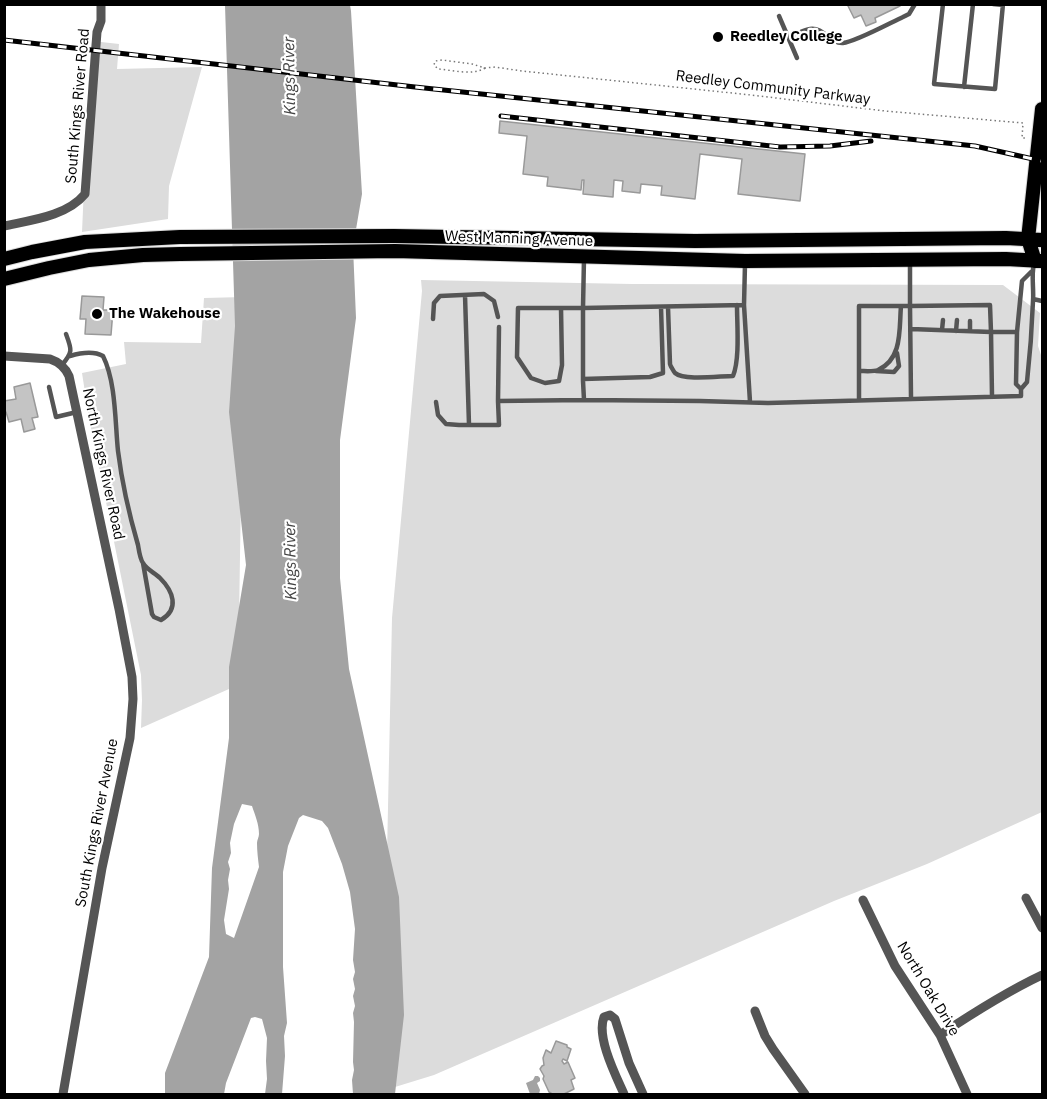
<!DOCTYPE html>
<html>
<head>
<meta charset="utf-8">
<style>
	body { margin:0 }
	#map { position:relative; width:1047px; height:1099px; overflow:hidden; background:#fff; font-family:"IBM Plex Sans",sans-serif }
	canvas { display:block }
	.frame { position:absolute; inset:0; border:6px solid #000; pointer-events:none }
</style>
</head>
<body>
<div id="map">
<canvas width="1047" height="1099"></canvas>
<div class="frame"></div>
</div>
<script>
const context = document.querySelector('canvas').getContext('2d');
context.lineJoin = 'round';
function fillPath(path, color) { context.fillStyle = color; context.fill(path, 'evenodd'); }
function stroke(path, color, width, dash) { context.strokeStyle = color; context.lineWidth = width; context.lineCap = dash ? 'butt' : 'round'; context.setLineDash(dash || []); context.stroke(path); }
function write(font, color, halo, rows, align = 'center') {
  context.font = font + ' "IBM Plex Sans",sans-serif'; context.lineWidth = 4.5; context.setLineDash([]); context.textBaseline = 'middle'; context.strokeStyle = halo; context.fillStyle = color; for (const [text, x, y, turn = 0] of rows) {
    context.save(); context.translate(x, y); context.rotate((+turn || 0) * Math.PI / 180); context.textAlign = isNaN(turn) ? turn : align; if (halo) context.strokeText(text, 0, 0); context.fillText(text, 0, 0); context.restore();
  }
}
fillPath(new Path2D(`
	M92,41L119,44L117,69L202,67L169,186L168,219L82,232L89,75Z
	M421,280L632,284L1003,285L1040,313L1038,346L1042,358V812L927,864L834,901L434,1075L382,1091L392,618L422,291Z
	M244,297L238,685L141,728L142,700L141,675L89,418L82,373L126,364L124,342L201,343L204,298Z`), '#dcdcdc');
fillPath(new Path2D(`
	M225,5H350L351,11L362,194L353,247L356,318L340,440V578L349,669L399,897L404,1015L395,1094H353L352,1080L354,1070L353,1062L354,1022L353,1013L355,1006L353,996L355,989L353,979L355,972L353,960L355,929L350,892L342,864L328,828L322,821L303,815L299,818L288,846L283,872V967L287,1023L284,1036L285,1056L282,1094H265L267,1079L266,1061L267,1038L262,1019L255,1017L251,1018L226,1083L224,1094H165V1073L209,957L212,868L229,738V667L246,565L229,412L235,326ZM242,804L252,806C255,815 259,824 259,834C259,837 257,840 257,843C257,851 258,859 259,867L234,938L226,934L224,920L229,889L228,880L230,869L228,862L231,853L230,843L234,824Z
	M535,1076H538L540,1078V1081L537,1083L540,1090L539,1094H530L526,1083L533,1080Z`), '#a3a3a3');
const building = new Path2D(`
	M847,4H900V6L875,18L876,22L866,26L861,15L854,18Z
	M500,121L805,154L800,201L738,194L742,159L700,154L695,199L661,195L662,186L641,184L640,193L622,191L623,181L614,180L613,197L583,194L584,180H582L581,190L547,186L548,177L523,174L527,136L499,133Z
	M82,296L104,297L103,310H113L111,335L85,334L86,319H80Z
	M30,383L38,417L32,418L35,429L24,432L21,419L9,422L6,412H4V401L16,399L14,387Z
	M556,1041L567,1045V1047L571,1049L567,1061L563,1059L562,1061L564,1064L568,1062L575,1078L571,1080L574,1089L564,1094H550L551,1093L549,1092L543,1079L544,1076L540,1069L542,1066L544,1065L543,1058L546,1050L551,1053Z`);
fillPath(building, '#c4c4c4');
stroke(building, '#999', 1.5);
const primary = new Path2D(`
	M4,259L32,252L85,242L180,237L394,236L695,241L1006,238L1042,240
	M1035,261L1028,239L1042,109
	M4,279L49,268L89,260L143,255L180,254L395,251L745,261L1006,259L1042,261`);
stroke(primary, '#dbdbdb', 16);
stroke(new Path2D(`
	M485,68C472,76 453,70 438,69L434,65L435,61L442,60L472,64L485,68L495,67L522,71L751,95L885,111L1023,123L1022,138H1025`), '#777', 1.5, [1.5, 3]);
stroke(new Path2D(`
	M943,4L934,84L995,89L1003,4
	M993,4L1003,5
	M779,16L797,58
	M788,38C795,35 802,30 810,29C824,27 830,44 843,43C855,42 890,23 903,17L909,14L915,4
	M964,87L973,4
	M745,264L744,305L583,308V381L584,400L700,401L768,403L1021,396V389L1027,382C1030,355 1032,328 1033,301C1034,289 1031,274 1034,264
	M465,295L469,425
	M1033,299L1042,301
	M744,305L750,402
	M668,307L670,364C670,365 674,372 675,373C684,381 720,376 733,376C740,359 737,325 737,305
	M561,308L562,365L559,381L545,383L531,378L517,357L518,308H583L584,258
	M433,319L434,303L440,296L484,294L494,301L498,317
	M499,327L498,401L584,400
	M911,329L991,332L992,396
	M942,330L943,320
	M956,331L957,320
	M970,331V321
	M70,356C80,353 94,351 103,356C116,382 115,422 118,451C122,483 129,514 138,545C139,551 140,559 143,563C146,569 155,573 160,578C173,591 180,609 161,620L154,617L152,614L143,563
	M62,365C73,352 72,350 66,334
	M859,371C865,371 873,372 878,370C903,359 899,328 901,306
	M876,371L894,372L899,366L897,353
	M583,379L650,377L663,373L661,307
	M49,387L56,417L77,412
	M1021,389L1016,384L1017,332L1022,281L1031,272
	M911,398L910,306L990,305L991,332H1017
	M859,399V306H910V261
	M436,402L438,415L446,424L459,425H499L498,401`), '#555', 4.5);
stroke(new Path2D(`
	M4,226C32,220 67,216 85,194L97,32L101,21V4
	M4,356L50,359C59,362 65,367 69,376L119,609L132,677L133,699L130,738L102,868L63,1094
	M1026,898L1042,928
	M863,900L895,966L940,1035L967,1094
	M755,1011L765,1036L773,1049L805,1094
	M940,1035C973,1013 1006,992 1042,975
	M624,1094C616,1076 596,1037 604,1017L610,1015L615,1019L629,1063L643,1094`), '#555', 9);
stroke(primary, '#000', 14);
const rail = new Path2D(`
	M4,40L415,87L975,146L1042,161
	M501,116L780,147L830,146L871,141`);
stroke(rail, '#000', 5);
stroke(rail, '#fff', 3, [9]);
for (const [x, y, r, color] of [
	[718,37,6,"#000"],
	[97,314,6,"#000"]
]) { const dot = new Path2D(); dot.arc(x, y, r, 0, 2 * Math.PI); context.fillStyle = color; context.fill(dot); stroke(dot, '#fff', 2); }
write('bold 15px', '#000', '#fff', [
	["Reedley College",730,37],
	["The Wakehouse",109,314]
], 'left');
write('15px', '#000', '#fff', [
	["Reedley Community Parkway",773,88,7],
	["South Kings River Road",78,106,-85],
	["West Manning Avenue",519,239,2],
	["North Kings River Road",103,464,78],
	["South Kings River Avenue",97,823,-79],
	["North Oak Drive",928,989,59]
]);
write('italic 16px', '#444', '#fff', [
	["Kings River",290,76,-91],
	["Kings River",291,561,-91]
]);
</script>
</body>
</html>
